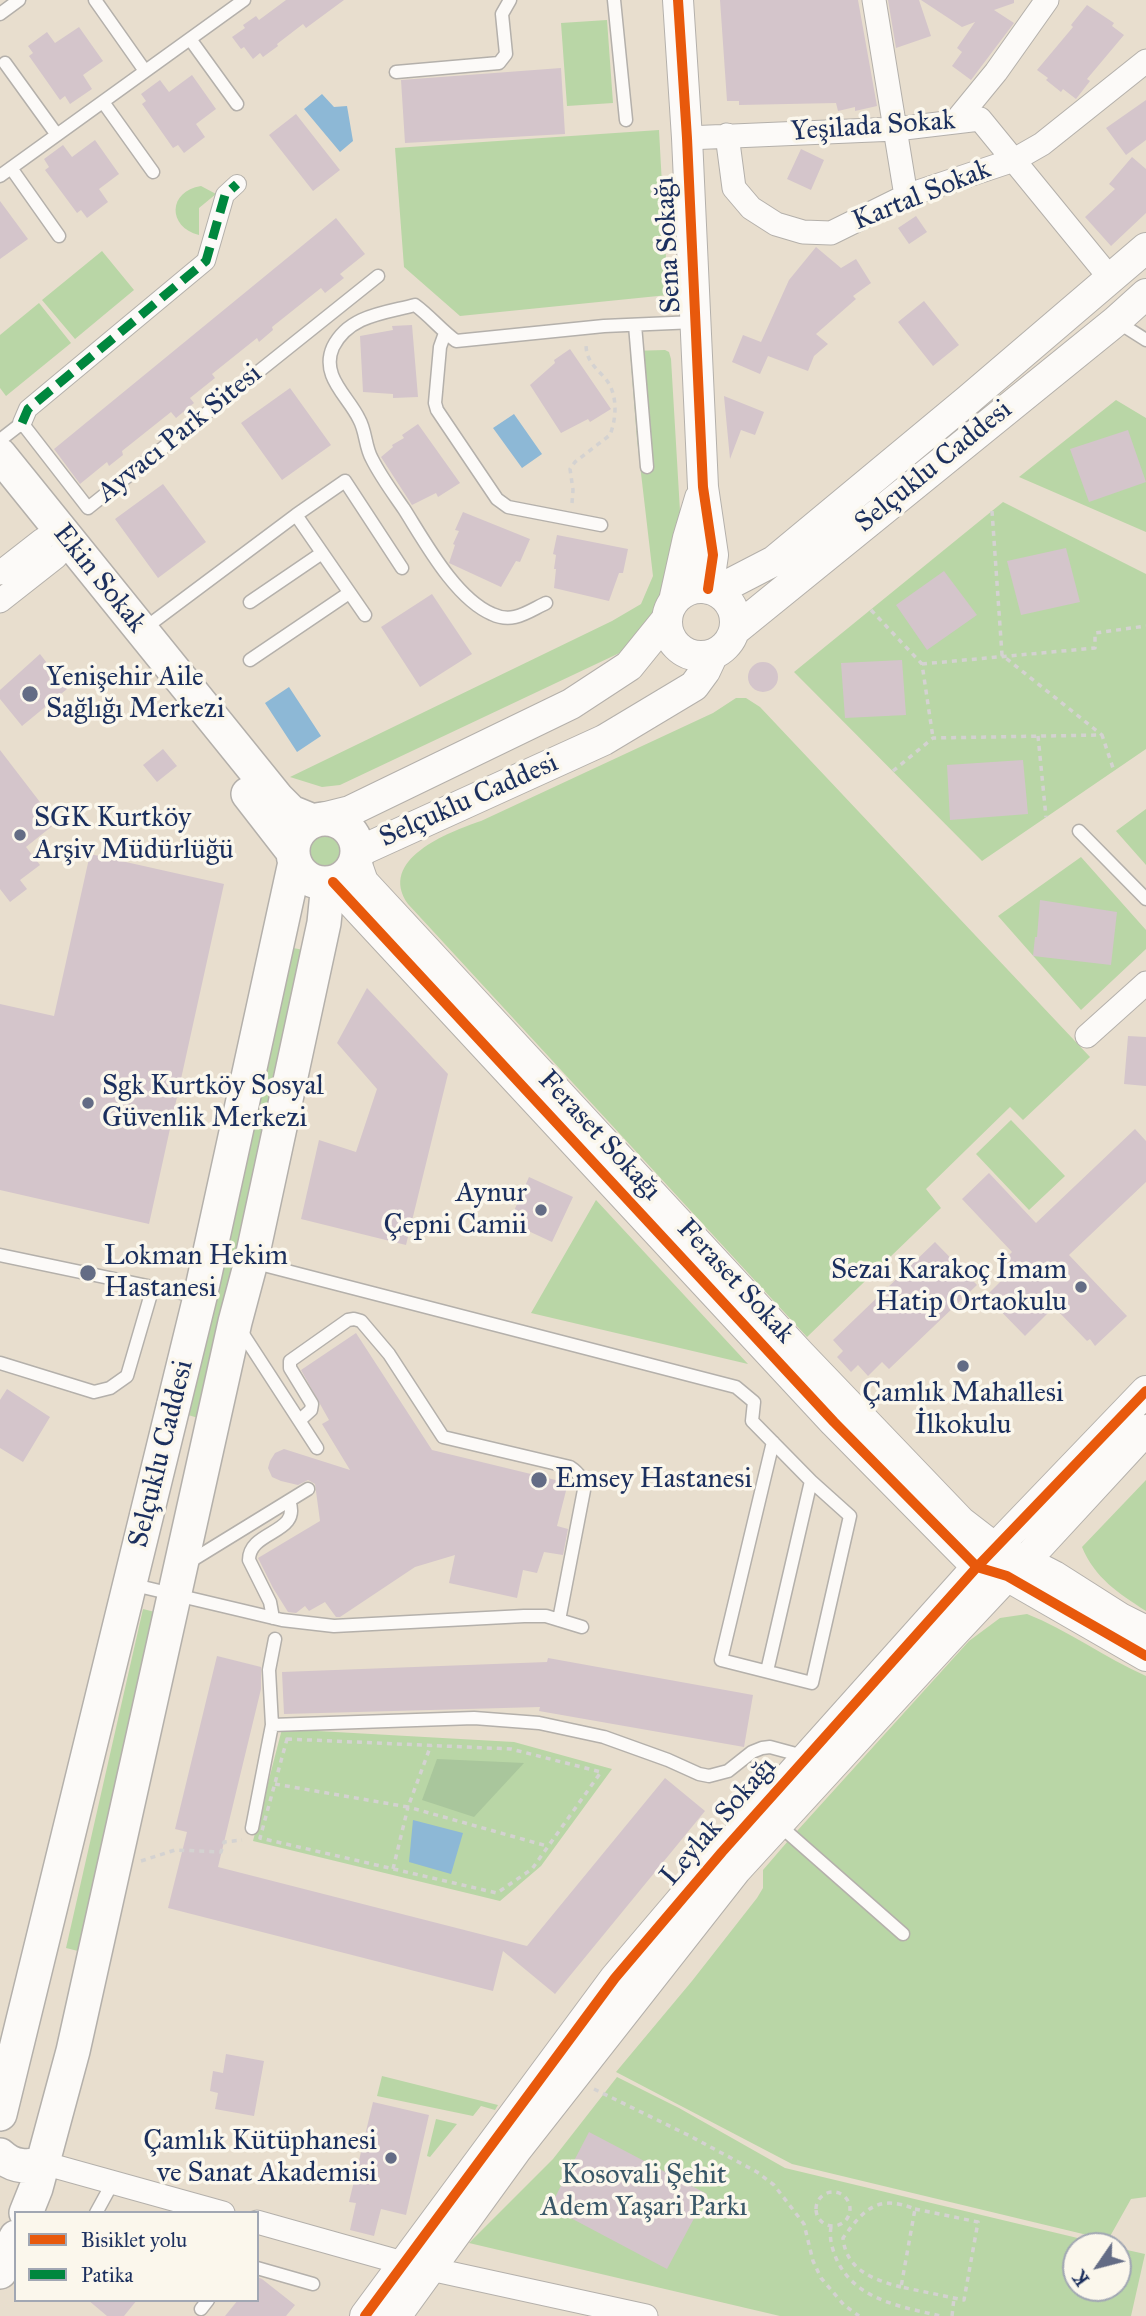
<!DOCTYPE html>
<html>
<head>
<meta charset="utf-8">
<style>
	body { margin:0 }
	#map { position:relative; width:1146px; height:2316px; overflow:hidden; background:#e8dece; font-family:"IM FELL Great Primer",serif }
	canvas { display:block }
	.legend { position:absolute; left:14px; top:2211px; width:245px; height:91px; box-sizing:border-box; background:#fbf7ec; border:2px solid #a1a7b3; margin:0; padding:9px 12px; list-style:none; font-size:21px; color:#1b2f5e }
	.legend li { display:flex; align-items:center; gap:14px; height:35px }
	.legend b { width:35px; border:2px solid #a1a7b3 }
	.north { position:absolute; left:1062px; top:2232px; width:70px; height:70px; box-sizing:border-box; background:#fbf7ec; border:2px solid #a1a7b3; border-radius:50%; rotate:235deg; font-size:19px; font-weight:700; line-height:28px; text-align:center; color:#1b2f5e }
	.north::after { content:''; display:block; margin:auto; width:24px; height:32px; background:#636c85; clip-path:polygon(50% 0,100% 100%,50% 72%,0 100%) }
</style>
</head>
<body>
<div id="map">
<canvas width="1146" height="2316"></canvas>
<ul class="legend">
<li><b style="height:9px;background:#e8590c"></b>Bisiklet yolu</li>
<li><b style="height:9px;background:#00873e"></b>Patika</li>
</ul>
<div class="north">K</div>
</div>
<script>
const context = document.querySelector('canvas').getContext('2d');
context.lineJoin = 'round';
function fillPath(path, color) { context.fillStyle = color; context.fill(path, 'evenodd'); }
function stroke(path, color, width, dash) { context.strokeStyle = color; context.lineWidth = width; context.lineCap = dash ? 'butt' : 'round'; context.setLineDash(dash || []); context.stroke(path); }
function write(font, color, halo, rows, align = 'center') {
  context.font = font + ' "IM FELL Great Primer",serif'; context.lineWidth = 7; context.setLineDash([]); context.textBaseline = 'middle'; context.strokeStyle = halo; context.fillStyle = color; for (const [text, x, y, turn = 0] of rows) {
    context.save(); context.translate(x, y); context.rotate((+turn || 0) * Math.PI / 180); context.textAlign = isNaN(turn) ? turn : align; if (halo) context.strokeText(text, 0, 0); context.fillText(text, 0, 0); context.restore();
  }
}
fillPath(new Path2D(`
	M607,20L613,103L567,106L561,23Z
	M659,130L668,295L460,316L404,267L395,148Z
	M201,186L216,194L199,208V235C167,227 168,191 201,186Z
	M102,251L134,290L75,339L42,300Z
	M39,303L71,343L6,396L0,388V335Z
	M665,350L669,352L671,359L683,562L647,640L340,785L322,787L290,777L612,621L641,604L653,576L637,439L630,351Z
	M1116,400L1146,418V532L1019,477Z
	M1003,502L1146,574V749L982,861L794,672Z
	M736,698H746L760,707L1090,1057L1023,1120L1010,1107L926,1189L941,1208L807,1337L408,904C377,860 448,832 481,821L713,713Z
	M1146,809V865L1116,831Z
	M308 851a18 18 0 1 1 36 0a18 18 0 1 1-36 0Z
	M1081,857L1146,930V949L1081,1010L998,916Z
	M293,948L309,951L202,1419L188,1415Z
	M1011,1120L1065,1176L1029,1210L976,1154Z
	M596,1200L748,1364L531,1313Z
	M1146,1480V1611C1118,1593 1095,1578 1082,1547Z
	M143,1609L159,1613L82,1952L66,1948Z
	M1027,1614C1068,1630 1105,1658 1146,1676V2197L1131,2199L1108,2240L792,2164L616,2072L692,1981L757,1898L763,1888V1870L788,1841L969,1641L1000,1618Z
	M282,1729L514,1742L612,1769L541,1866L500,1901L253,1841Z
	M382,2076L498,2105L495,2110L481,2106L473,2116L377,2096Z
	M617,2077L679,2108L785,2168L1111,2246H1076V2288H1118V2248L1145,2254L1131,2316H780L469,2243L553,2159Z
	M436,2119L457,2124L430,2157L427,2156Z`), '#b9d6a6');
fillPath(new Path2D(`
	M437,1759L524,1763L474,1817L422,1800Z`), '#a9c69c');
fillPath(new Path2D(`
	M322,94L334,107L347,106L353,141L340,152L304,109Z
	M514,414L542,454L522,468L493,428Z
	M289,687L321,736L297,752L265,703Z
	M413,1820L463,1833L451,1874L409,1862Z`), '#8db8d6');
fillPath(new Path2D(`
	M286,0H344L306,28L303,24L277,44L278,46L263,57L260,53L253,59L244,47L241,49L232,37L245,28L243,25L256,16L259,20Z
	M720,0H858L877,106L855,111V107L838,111L836,103L739,105V101H727Z
	M888,0H919L931,36L896,48Z
	M921,0H1014V3L994,10L1014,23L971,80L952,66L962,52L957,48L975,22L962,27Z
	M1087,5L1114,23L1112,26L1124,35L1087,79L1090,81L1076,99L1063,89L1061,92L1046,80L1048,78L1037,70L1073,27L1071,25Z
	M79,27L103,61L83,75L92,89L70,104L65,96L60,100L41,73L29,56L33,53L28,46L47,32L55,43Z
	M561,68L565,134L405,143L401,80Z
	M192,75L216,109L196,124L205,137L184,153L178,145L173,148L154,121L142,104L146,101L141,94L160,80L169,92Z
	M1146,100V140L1126,155L1106,128Z
	M296,114L340,170L313,191L269,135Z
	M95,140L119,174L99,189L108,202L87,218L81,210L77,213L57,186L45,170L49,167L44,159L63,145L72,157Z
	M801,149L824,160L811,190L787,179Z
	M1132,157L1146,169V213L1111,246L1085,217L1115,189L1109,184Z
	M0,201L28,239L0,259Z
	M916,216L927,232L909,244L898,228Z
	M336,218L365,254L340,274L344,278L325,293L321,288L272,327L273,330L259,342L257,338L212,374L215,378L190,398L194,403L176,418L171,412L122,451L123,455L109,466L107,462L80,484L54,449Z
	M816,247L841,268L856,259L871,283L853,296L856,299L816,334L828,344L814,356L808,371L768,356L760,374L732,362L743,335L761,342L789,280Z
	M924,301L959,345L933,366L898,322Z
	M412,325L418,397L393,398V394L363,392L360,336L393,330L392,326Z
	M570,349L611,409L590,422L588,419L561,433L530,385L555,363L554,360Z
	M290,388L331,445L282,480L241,423Z
	M724,396L764,412L755,435L741,430L730,459Z
	M418,424L460,483L438,497L436,493L412,505L381,457L393,447L392,445L404,438L402,435Z
	M1128,430L1146,482L1089,502L1070,449Z
	M163,484L206,542L158,578L115,519Z
	M463,512L530,539L520,562L516,561L501,587L449,563L455,545L453,544L459,531L455,530Z
	M557,535L628,549L623,573H619L609,601L554,588L556,569H554L556,555L553,554Z
	M1066,548L1080,602L1021,615L1007,561Z
	M944,571L977,615L927,650L896,605Z
	M432,594L472,654L420,687L381,627Z
	M40,654L67,689L22,726L0,699V690Z
	M902,660L906,715L845,718L841,663Z
	M748 677a15 15 0 1 1 30 0a15 15 0 1 1-30 0Z
	M163,749L177,766L157,782L143,765Z
	M0,750L56,823L26,847L40,865L20,880L27,889L10,902L0,889Z
	M1023,760L1028,814L950,820L947,765Z
	M90,854L224,884L149,1224L0,1190V1004L54,1016Z
	M1040,900L1117,912L1111,965L1033,956L1035,937H1037Z
	M367,988L448,1074L406,1245L301,1219L319,1140L356,1152L377,1089L337,1043Z
	M1128,1036L1146,1037V1086L1124,1084Z
	M1135,1129L1146,1141V1182L1069,1255L1127,1316L1095,1346L1090,1339L1087,1341L1054,1307L1025,1336L986,1296L1015,1267L1006,1258L1012,1252L962,1199L989,1173L1036,1223Z
	M529,1177L573,1197L552,1242L509,1222Z
	M935,1242L977,1285L889,1369L882,1362L868,1376L858,1365L851,1372L837,1357L843,1351L833,1340Z
	M356,1333L432,1450L568,1483L557,1526L568,1529L563,1555L544,1552L537,1573L523,1570L517,1598L449,1583L455,1555L415,1567L340,1617H336L325,1602L309,1611L305,1606L296,1613L288,1612L273,1588L258,1558L320,1521L315,1484L308,1480L298,1485L281,1481L272,1477L268,1468L270,1461L275,1453L284,1449L350,1470L322,1424L329,1420L301,1370Z
	M7,1389L50,1417L23,1462L0,1448V1400Z
	M217,1656L261,1667V1689L218,1867L527,1946L665,1778L705,1811L555,1994L503,1951L493,1991L168,1908L187,1832L175,1829Z
	M548,1658L753,1695L744,1747L539,1711L540,1707L284,1714L282,1672L547,1662Z
	M226,2054L264,2061L254,2116L215,2109L218,2093L210,2091L213,2071L223,2073Z
	M373,2102L429,2115L406,2215L381,2209L374,2236L350,2230L356,2203L349,2202Z
	M589,2132L707,2194L667,2269L550,2207Z
	M257,2277L262,2279L295,2305L286,2316H225L238,2300H257Z
	M88,2300H137L124,2316H107Z`), '#d4c5cb');
const service = new Path2D(`
	M95,0L145,71
	M614,0L626,120
	M0,14L19,0
	M190,39L237,104
	M5,63L57,135
	M396,72L499,63L506,54L502,14L510,0
	M103,102L153,172
	M11,168L59,236
	M0,176L244,0
	M1116,321L1146,340
	M635,325L647,467
	M445,333L440,347L435,403L437,410L497,499L508,507L601,525
	M0,440L22,423L88,508L378,276
	M296,515L365,615
	M250,602L322,553
	M546,603C527,612 513,624 492,614C455,598 425,542 404,509C393,493 381,477 372,459C365,447 366,431 359,419C348,396 320,376 333,347C349,315 385,313 415,305C430,316 441,330 456,341L604,326L695,322
	M141,631L296,515L345,481L402,568
	M250,660L349,593
	M1079,831L1146,899
	M0,1255L200,1297
	M252,1262L736,1387L754,1402L752,1421L811,1481L850,1516L812,1683L721,1660L773,1442
	M239,1328L317,1448
	M0,1363L94,1392L110,1388L127,1376L153,1287
	M300,1420L311,1410L312,1404L290,1368V1361L348,1320L354,1319L361,1321L389,1354L443,1437L570,1467C579,1473 583,1479 584,1490L559,1620
	M186,1564L308,1489
	M130,1584L282,1620L334,1626L524,1616H546L582,1627
	M273,1618L270,1602L249,1560C249,1530 302,1534 289,1501
	M767,1671L811,1481
	M272,1725L474,1718L539,1723L604,1737L668,1760L699,1774L709,1776L728,1771L752,1752L762,1748L770,1747L807,1757
	M778,1824L903,1934
	M252,1828L272,1725L269,1670L275,1639
	M96,2213L113,2182
	M257,2268L313,2284
	M201,2309L208,2300`);
const pedestrian = new Path2D(`
	M22,423L28,409L206,261L225,195L237,184`);
const minor = new Path2D(`
	M874,0L906,196
	M955,122L996,72L1047,0
	M727,135L734,188L751,208L776,224L803,232L831,233L906,196L1014,160L1042,144L1146,61
	M687,138L896,129L980,119L1110,278
	M0,573L42,540
	M0,601L56,557
	M1087,1036L1146,983
	M43,2163L223,2213
	M257,2222L403,2263L646,2316`);
const tertiary = new Path2D(`
	M678,0L687,138L703,487L713,555L708,589
	M667 622a34 34 0 1 1 68 0a34 34 0 1 1-68 0Z
	M716,591L774,561L968,400L1146,248
	M674,601L688,538L700,498
	M735,630L1116,321L1146,294
	M322,818L350,811L571,704L629,666L667,619
	M358,852L604,740L694,686L705,671L713,654
	M356,862L363,882L800,1354L961,1522L996,1549L1025,1561L1054,1576L1120,1618L1146,1631
	M333,882L834,1422L977,1567L1007,1576L1146,1656
	M365,2316L615,1978L722,1852L977,1567L1146,1391
	M396,2316L517,2149L736,1870L946,1641L1007,1576L1025,1561L1146,1430`);
const secondary = new Path2D(`
	M0,455L278,799L291,812L313,821
	M248,794L293,852
	M293 851a32 32 0 1 1 64 0a32 32 0 1 1-64 0Z
	M0,2114L200,1297L295,862
	M0,2155C13,2167 27,2168 43,2163
	M26,2213L36,2188L73,2051L235,1322L251,1262L324,923L328,883
	M0,2272L16,2237`);
stroke(service, '#b4b0ab', 15);
stroke(pedestrian, '#b4b0ab', 20);
stroke(minor, '#b4b0ab', 25);
stroke(tertiary, '#b4b0ab', 32);
stroke(secondary, '#b4b0ab', 36);
stroke(new Path2D(`
	M572,503L573,490L570,469L575,462L610,435C617,417 618,392 604,377C594,366 586,360 586,344
	M992,511L1002,655L1102,735
	M871,610L922,664L933,738
	M922,664L1095,648V633L1146,626
	M1038,736L1046,817
	M893,771L933,738L1102,735L1114,771
	M287,1739L511,1749L601,1772L532,1869L497,1893L260,1838Z
	M275,1784L408,1807L431,1745
	M141,1861L175,1850L221,1852L224,1842L242,1840
	M393,1869L408,1807L547,1846
	M594,2089L690,2136L757,2172L774,2185L804,2224L813,2261L821,2278L844,2305L859,2316
	M816 2209a17 17 0 1 1 34 0a17 17 0 1 1-34 0Z
	M915,2209L978,2222L964,2300L901,2287Z
	M831,2227C829,2238 832,2248 836,2258C854,2300 902,2307 941,2316
	M901,2287C874,2280 846,2270 843,2238C864,2209 878,2194 915,2209
	M952,2316L954,2298`), '#d4d2d1', 3.5, [5, 5]);
stroke(service, '#fcfaf8', 12);
stroke(pedestrian, '#fcfaf8', 18);
stroke(minor, '#fcfaf8', 23);
stroke(tertiary, '#fcfaf8', 30);
stroke(secondary, '#fcfaf8', 33);
stroke(new Path2D(`
	M22,423L28,409L206,261L225,195L237,184`), '#00873e', 9, [18, 9]);
stroke(new Path2D(`
	M678,0L687,138L703,487L713,555L708,589
	M333,882L834,1422L977,1567L1007,1576L1146,1656
	M365,2316L615,1978L722,1852L977,1567L1146,1391`), '#e8590c', 10);
for (const [x, y, r, color] of [
	[30,694,9,"#636c85"],
	[20,835,7,"#636c85"],
	[88,1103,7,"#636c85"],
	[541,1210,7,"#636c85"],
	[88,1273,9,"#636c85"],
	[1081,1287,7,"#636c85"],
	[963,1366,7,"#636c85"],
	[539,1480,9,"#636c85"],
	[391,2158,7,"#636c85"]
]) { const dot = new Path2D(); dot.arc(x, y, r, 0, 2 * Math.PI); context.fillStyle = color; context.fill(dot); stroke(dot, '#fbf7ec', 2.5); }
write('28px', '#1b2f5e', '#fbf7ec', [
	["Yeşilada Sokak",873,127,-4],
	["Kartal Sokak",922,196,-22],
	["Sena Sokağı",669,245,-93],
	["Ayvacı Park Sitesi",180,434,-39],
	["Selçuklu Caddesi",934,467,-39],
	["Ekin Sokak",99,579,51],
	["Selçuklu Caddesi",469,801,-24],
	["Feraset Sokağı",599,1136,47],
	["Feraset Sokak",735,1282,47],
	["Selçuklu Caddesi",162,1454,-76],
	["Leylak Sokağı",719,1822,-49]
]);
write('28px', '#1b2f5e', '#fbf7ec', [
	["Yenişehir Aile",46,678],
	["Sağlığı Merkezi",46,710],
	["SGK Kurtköy",34,819],
	["Arşiv Müdürlüğü",34,851],
	["Sgk Kurtköy Sosyal",102,1087],
	["Güvenlik Merkezi",102,1119],
	["Aynur",527,1194,"right"],
	["Çepni Camii",527,1226,"right"],
	["Lokman Hekim",104,1257],
	["Hastanesi",104,1289],
	["Sezai Karakoç İmam",1067,1271,"right"],
	["Hatip Ortaokulu",1067,1303,"right"],
	["Çamlık Mahallesi",963,1394,"center"],
	["İlkokulu",963,1426,"center"],
	["Emsey Hastanesi",555,1480],
	["Çamlık Kütüphanesi",377,2142,"right"],
	["ve Sanat Akademisi",377,2174,"right"]
], 'left');
write('28px', '#395768', '#fbf7ec', [
	["Kosovali Şehit",644,2176],
	["Adem Yaşari Parkı",644,2208]
]);
</script>
</body>
</html>
